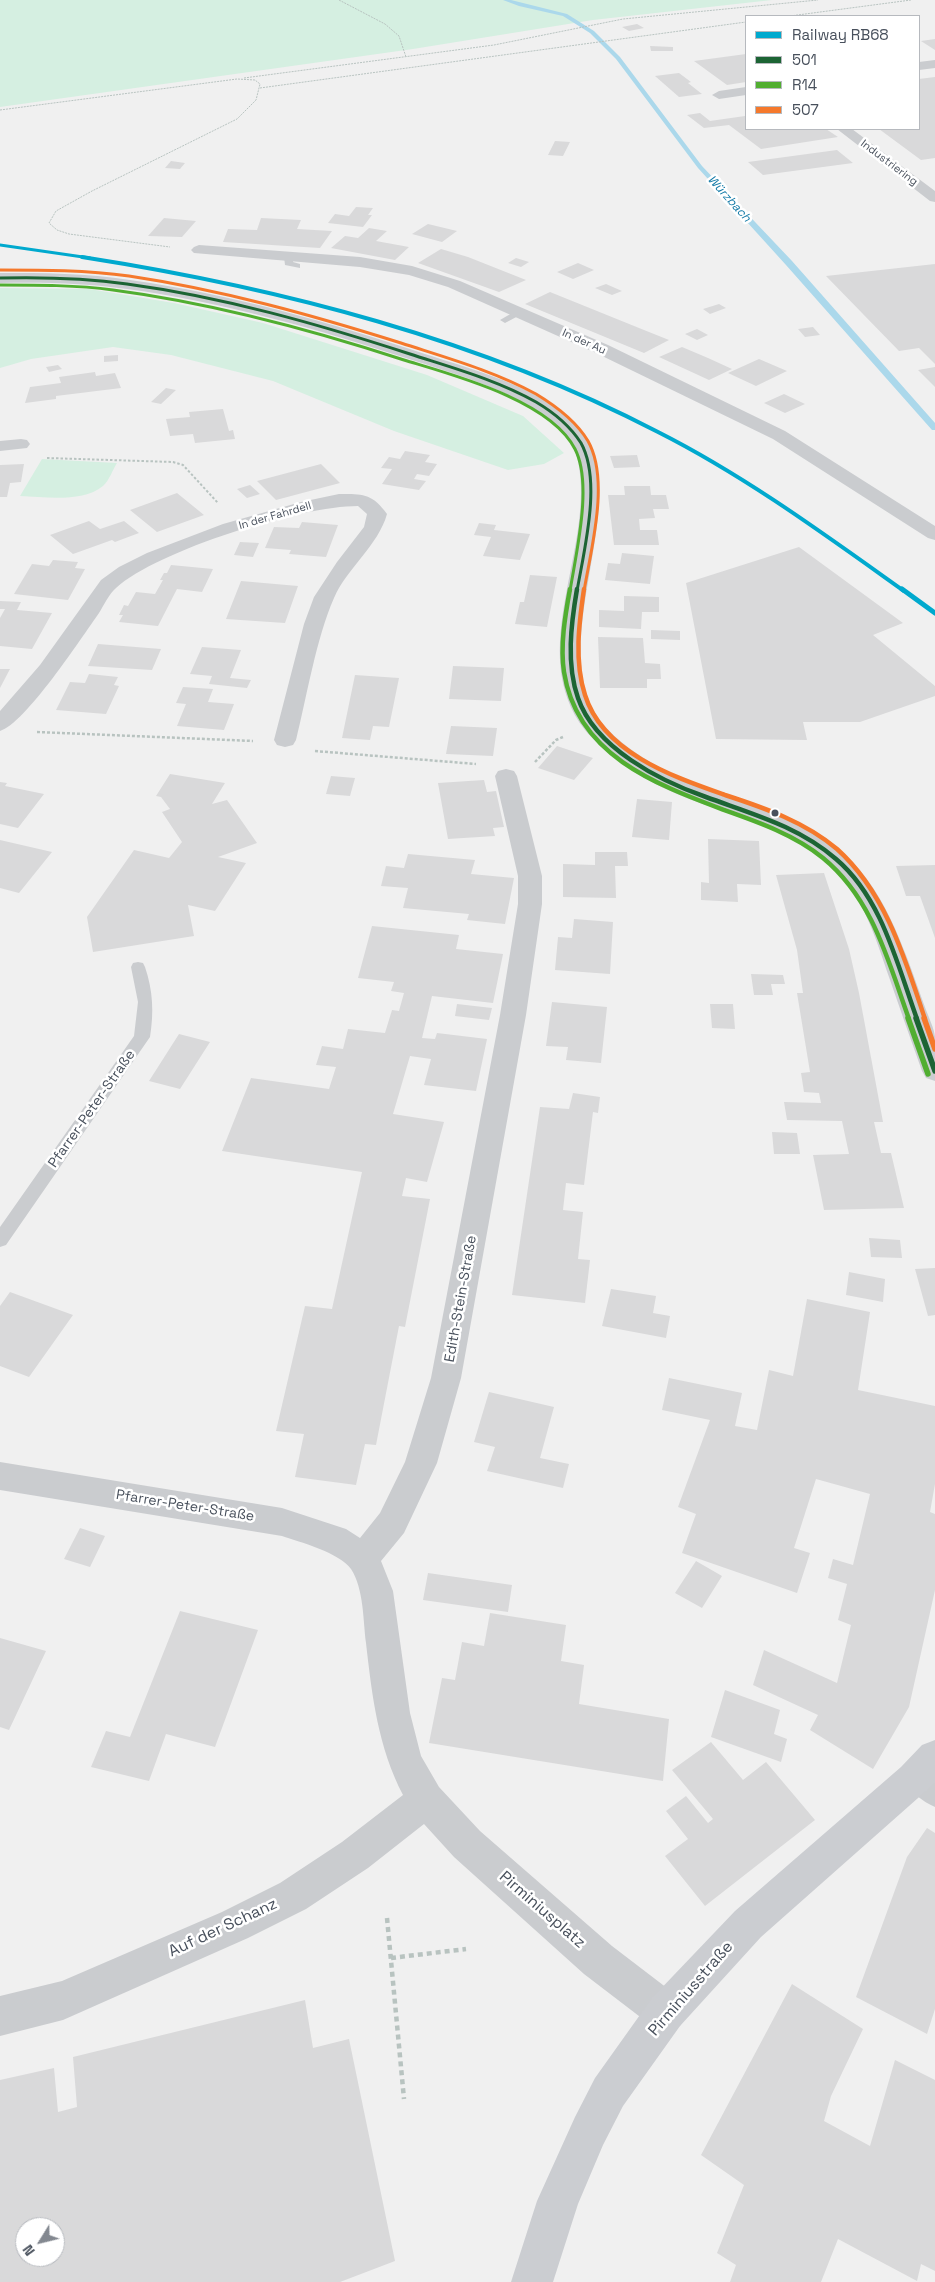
<!DOCTYPE html>
<html>
<head>
<meta charset="utf-8">
<style>
	body { margin:0 }
	#map { position:relative; width:935px; height:2282px; overflow:hidden; background:#f0f0f0; font-family:"Space Grotesk",sans-serif }
	canvas { display:block }
	.legend { position:absolute; left:745px; top:15px; width:175px; height:115px; box-sizing:border-box; background:#fff; border:1px solid #b6b9be; margin:0; padding:6px 9px; list-style:none; font-size:15px; color:#48505c }
	.legend li { display:flex; align-items:center; gap:10px; height:25px }
	.legend b { width:25px; border:1px solid #b6b9be }
	.north { position:absolute; left:15px; top:2217px; width:50px; height:50px; box-sizing:border-box; background:#fff; border:1px solid #b6b9be; border-radius:50%; rotate:234deg; font-size:14px; font-weight:700; line-height:20px; text-align:center; color:#48505c }
	.north::after { content:''; display:block; margin:auto; width:18px; height:22px; background:#838890; clip-path:polygon(50% 0,100% 100%,50% 72%,0 100%) }
</style>
</head>
<body>
<div id="map">
<canvas width="935" height="2282"></canvas>
<ul class="legend">
<li><b style="height:6px;background:#00a9ce"></b>Railway RB68</li>
<li><b style="height:6px;background:#1c6434"></b>501</li>
<li><b style="height:6px;background:#51ae31"></b>R14</li>
<li><b style="height:6px;background:#f5792c"></b>507</li>
</ul>
<div class="north">N</div>
</div>
<script>
const context = document.querySelector('canvas').getContext('2d');
context.lineJoin = 'round';
function fillPath(path, color) { context.fillStyle = color; context.fill(path, 'evenodd'); }
function stroke(path, color, width, dash) { context.strokeStyle = color; context.lineWidth = width; context.lineCap = dash ? 'butt' : 'round'; context.setLineDash(dash || []); context.stroke(path); }
function write(font, color, halo, rows, align = 'center') {
  context.font = font + ' "Space Grotesk",sans-serif'; context.lineWidth = 5; context.setLineDash([]); context.textBaseline = 'middle'; context.strokeStyle = halo; context.fillStyle = color; for (const [text, x, y, turn = 0] of rows) {
    context.save(); context.translate(x, y); context.rotate((+turn || 0) * Math.PI / 180); context.textAlign = isNaN(turn) ? turn : align; if (halo) context.strokeText(text, 0, 0); context.fillText(text, 0, 0); context.restore();
  }
}
fillPath(new Path2D(`
	M0,0H772L593,20L413,49L0,107Z
	M0,288L89,289L174,303L263,323L427,375L523,416L564,453L544,464L508,470L394,431L273,381L171,355L113,347L31,359L0,368Z
	M42,459L117,463C113,469 109,481 103,486C82,503 45,497 20,496Z`), '#d5efe1');
fillPath(new Path2D(`
	M503,0H511L567,14L594,31L620,57L702,166L792,261L935,423V430H932L786,265L698,168L616,59L590,33L563,16L519,6Z`), '#abd8eb');
fillPath(new Path2D(`
	M637,24L644,28L629,31L622,27Z
	M935,39V50L921,41Z
	M650,46L673,47V51H651Z
	M746,54V82L727,85L694,61Z
	M679,73L691,82L688,83L702,94L679,97L655,76Z
	M935,77V158L921,160L879,129H919V79Z
	M700,113L710,121L745,116L746,129H826L838,137L761,149L729,125L704,128L687,115Z
	M555,141L570,142L563,156L548,155Z
	M837,150L853,163L763,175L748,162Z
	M171,161L185,163L180,169L165,168Z
	M356,207L373,208L368,215H372L363,227L328,223L335,214L349,216Z
	M164,218L196,221L182,237L148,236Z
	M261,218L301,220L297,229L332,231L320,248L223,242L228,229L257,230Z
	M428,224L457,231L442,242L412,234Z
	M369,228L387,231L376,241L409,247L395,260L331,248L345,236L358,238Z
	M441,249L468,257L526,280L499,292L418,263Z
	M516,258L529,262L521,267L508,263Z
	M578,263L594,270L573,279L557,272Z
	M935,264V364L919,348L899,351L826,276Z
	M606,284L622,291L612,295L595,288Z
	M550,292L644,330L669,340L644,353L525,304Z
	M719,304L726,308L710,314L703,309Z
	M813,327L820,335L805,337L798,329Z
	M697,329L708,335L697,340L685,334Z
	M682,347L708,358L732,369L709,380L659,357Z
	M118,355V361L104,362V356Z
	M759,359L787,371L756,386L728,373Z
	M58,365L62,369L49,372L46,367Z
	M935,367V387L918,370Z
	M95,372L96,376L115,373L121,388L56,396V399L25,403L30,387L61,383L59,377Z
	M166,388L176,390L161,404L151,402Z
	M784,394L805,404L785,413L764,403Z
	M223,409L229,431L233,430L235,439L195,443L193,434L170,436L166,419L190,417L189,412Z
	M405,451L430,455L425,462L437,464L429,476L417,474L414,479L426,481L419,490L382,484L392,469L381,468L389,457L400,459Z
	M637,455L640,467L614,468L610,456Z
	M24,464L21,482L10,483L7,497H0V465Z
	M321,464L340,483L276,500L257,481Z
	M250,485L260,494L247,498L237,489Z
	M624,486H650L651,495H666L669,509H653L655,518L639,519L640,530H657L659,545H614L608,495H625Z
	M177,493L204,515L157,532L130,510Z
	M89,521L100,529L124,521L139,533L115,542L112,540L73,554L50,535Z
	M302,522L338,525L326,557L289,554L291,550L265,548L274,527L299,528Z
	M479,523L496,525L494,530L530,534L520,560L483,556L491,537L474,535Z
	M240,542L259,543L253,557L234,555Z
	M799,547L903,623L873,635L935,686V696L860,722H803L807,740L716,739L686,583Z
	M622,553L654,556L650,584L605,580L608,563L620,564Z
	M53,560L78,562L75,568L85,569L68,600L14,594L32,564L49,566Z
	M171,565L213,569L202,592L177,589L158,626L119,622L123,615H119L124,605L128,606L136,592L155,594L163,580H160L164,573H167Z
	M530,575L557,577L547,627L515,624L520,602H524Z
	M241,581L298,586L285,623L226,619Z
	M624,596L659,597V612H642L641,629L599,627V610L624,611Z
	M0,601L21,602L17,610L52,613L32,649L0,646V618L5,609H0Z
	M651,630L680,631V640L651,639Z
	M598,637L643,638L645,663L660,664L661,679H647V688H600Z
	M98,644L161,649L152,670L88,666Z
	M202,647L241,650L230,678L251,680L247,688L209,684L212,676L190,674Z
	M453,666L504,668L501,701L449,699Z
	M0,669H10L0,688Z
	M89,674L118,677L114,685L119,686L106,714L56,710L70,682L85,683Z
	M355,675L399,678L389,727L373,726L370,740L342,738Z
	M183,687L213,689L208,702L234,704L224,730L177,726L186,704L176,703Z
	M451,726L497,728L493,756L446,754Z
	M557,746L593,758L574,780L538,768Z
	M170,774L225,783L212,804L227,800L257,843L218,857L246,863L215,911L188,905L194,936L93,952L87,917L134,850L169,858L182,842L162,812L170,809L161,797L156,796Z
	M331,776L355,778L350,796L326,794Z
	M484,780L487,792L496,791L504,827L493,828L495,836L448,839L438,783Z
	M0,782L7,783L5,786L44,794L18,828L0,824Z
	M637,799L672,802L669,840L632,837Z
	M708,839L759,841L761,885L737,884L738,902L701,900V882L709,883Z
	M0,840L52,852L19,893L0,888Z
	M595,852H627L628,866H615L616,898L563,897V864L595,865Z
	M408,854L475,860L471,874L514,878L505,924L467,920L469,914L403,908L408,888L381,886L386,866L404,868Z
	M935,865V938L920,896H906L896,866Z
	M824,873L849,949L859,993L883,1122H874L881,1153H891L904,1208L824,1210L813,1155L849,1154L842,1121L787,1120L784,1102L821,1103L819,1093L804,1092L801,1073L810,1072L797,993H803L797,950L776,875Z
	M574,919L613,922L610,974L555,970L558,937L572,938Z
	M372,926L459,935L456,949L503,954L493,1003L432,996L422,1038L435,1039L437,1033L487,1039L476,1091L424,1085L431,1059L410,1056L393,1114L444,1122L427,1182L406,1178L402,1196L430,1199L405,1327L399,1326L376,1445L365,1444L356,1485L295,1477L304,1434L276,1431L305,1306L332,1309L362,1172L222,1151L251,1078L329,1089L336,1067L316,1065L322,1046L343,1049L348,1029L385,1033L392,1010L399,1011L404,993L391,991L394,982L358,978Z
	M751,974L783,975L785,984H771L773,995H754Z
	M552,1002L607,1007L601,1063L566,1060L568,1047L546,1046Z
	M457,1004L492,1008L489,1020L455,1016Z
	M710,1004H733L735,1029L712,1028Z
	M179,1034L210,1042L180,1089L149,1081Z
	M573,1093L600,1097L598,1113L593,1112L584,1185L566,1183L563,1210L583,1212L578,1259L590,1260L585,1303L512,1295L540,1107L569,1109Z
	M772,1132L797,1133L800,1154H774Z
	M869,1238L900,1240L902,1258L871,1257Z
	M935,1268V1315L928,1316L915,1269Z
	M849,1272L885,1279L883,1302L846,1295Z
	M611,1289L656,1296L653,1313L670,1316L666,1338L602,1326Z
	M10,1292L73,1315L29,1377L0,1366V1306Z
	M807,1299L870,1312L858,1390L935,1406V1484L930,1512L935,1514V1590L909,1707L873,1769L810,1730L818,1715L753,1685L764,1650L837,1683L851,1625L838,1620L847,1584L828,1578L833,1559L853,1565L870,1494L816,1479L794,1548L810,1553L797,1593L682,1553L696,1514L678,1507L710,1420L662,1410L669,1378L742,1393L735,1426L757,1430L769,1370L793,1376Z
	M489,1392L554,1407L540,1458L569,1464L563,1488L487,1471L495,1447L474,1442Z
	M80,1528L105,1536L90,1567L64,1559Z
	M696,1561L722,1576L702,1608L675,1593Z
	M428,1573L512,1585L508,1612L423,1600Z
	M180,1611L258,1630L215,1747L166,1734L149,1781L91,1767L106,1731L130,1737Z
	M490,1613L566,1625L561,1661L584,1665L579,1704L669,1719L663,1781L429,1743L442,1678L455,1680L462,1642L484,1646Z
	M0,1638L46,1651L9,1730L0,1727Z
	M725,1690L780,1710L774,1734L787,1739L781,1762L711,1737Z
	M711,1742L743,1780L766,1762L815,1820L705,1906L665,1856L688,1839L666,1811L686,1796L708,1823L713,1819L672,1770Z
	M927,1828L935,1833V2009L927,2034L856,1997L907,1857Z
	M792,1984L863,2029L831,2096L824,2121L870,2146L895,2060L935,2080V2271L921,2264L917,2281L838,2239L821,2282H730L736,2265L717,2253L744,2185L701,2155Z
	M305,2000L313,2048L349,2039L395,2261L340,2282H0V2080L54,2068L58,2112L77,2107L73,2057ZM25,2227H55V2257H25Z`), '#d9d9da');
stroke(new Path2D(`
	M339,0L385,24L399,36L406,57
	M790,16L911,0
	M244,78L494,45L623,19L818,0
	M260,88L746,22
	M0,110L237,79L255,80L260,84L256,100L237,119L92,191L56,211L49,223L57,230L69,234L170,247`), '#b8c3c0', 1, [2, 1]);
stroke(new Path2D(`
	M47,458L173,462L183,465L218,503`), '#b8c3c0', 2, [2.5, 2]);
stroke(new Path2D(`
	M37,732L253,741
	M315,751L476,764
	M535,762L556,740L563,737`), '#b8c3c0', 2.5, [3, 2]);
stroke(new Path2D(`
	M387,1918L404,2099
	M391,1958L466,1949`), '#b8c3c0', 4.5, [5, 4]);
fillPath(new Path2D(`
	M289,254L294,257L293,262L300,264V268L285,265L284,257Z
	M519,309L522,310V314L505,323L500,320Z
	M138,962L143,963L145,967C153,991 154,1012 150,1037L6,1245L0,1247V1227L134,1036L138,1002L131,967L133,963Z
	M914,1769L922,1772L935,1782V1807C923,1802 909,1791 903,1779L906,1772Z`), '#cacccf');
fillPath(new Path2D(`
	M935,60V68L919,70V62Z
	M746,87V95L719,99L712,95L719,91Z
	M837,129H852L935,191V202L930,201Z
	M199,245L360,257L412,266L460,281L608,345L785,431L935,526V540L928,538L773,439L596,353L448,287L409,275L360,267L194,253L191,250L194,247Z
	M21,439L27,440L30,444L27,448L0,451V441Z
	M339,494C362,494 372,493 387,514C378,546 347,568 334,598C316,639 307,696 296,740L293,745L285,747L277,745L274,740L304,624L314,597L337,562L364,527L367,514L358,506C301,506 158,550 116,588C109,594 104,605 99,613C82,637 25,724 0,731V711L40,665L101,580L119,567L147,553L223,524L301,502Z
	M506,769L514,771L517,776L542,876V904L526,1015L461,1378L437,1463L404,1533L381,1561L393,1591L410,1713L421,1756L439,1787L480,1831L612,1946L680,1998L686,2012L680,2026L666,2032L652,2026L584,1974L454,1857L424,1824L368,1868L306,1909L248,1938L63,2020L0,2036V1996L62,1981L222,1912L280,1883L342,1842L403,1795C378,1747 372,1696 366,1643C363,1620 364,1589 351,1569C340,1553 300,1542 282,1536L0,1490V1462L282,1508L346,1529L360,1538L380,1513L405,1462L431,1378L500,1015L518,904V876L495,776L498,771Z`), '#cacccf');
fillPath(new Path2D(`
	M0,273C43,273 87,273 130,280C231,294 329,322 425,354C468,368 514,380 552,405C572,418 591,437 596,461C614,538 549,656 602,723C617,741 639,756 659,767C693,787 730,797 767,810C844,837 878,880 906,955C913,973 919,991 926,1010C929,1018 934,1028 935,1037C935,1051 935,1066 935,1081L926,1078L922,1071C911,1040 900,1009 889,977C878,945 867,908 845,881C799,827 739,820 677,794C653,784 631,771 611,754C602,747 592,739 585,730C524,651 596,548 578,461C573,435 550,418 528,405C491,384 449,372 409,359C317,329 223,302 127,289C85,283 43,282 0,283Z
	M935,1740V1783L761,1937L680,2026L623,2106L603,2145L578,2204L553,2282H511L537,2201L575,2117L595,2078L652,1998L735,1911L901,1767L922,1745Z`), '#cbcdd1');
stroke(new Path2D(`
	M0,278C42,277 85,278 127,284C223,297 318,324 410,354C453,368 497,380 536,402C553,412 570,426 581,443C602,481 584,550 577,591`), '#1c6434', 3);
stroke(new Path2D(`
	M577,589C571,624 566,664 578,698C595,748 660,781 706,797C752,814 798,826 836,859C882,898 897,964 917,1019`), '#1c6434', 4.5);
stroke(new Path2D(`
	M916,1018L935,1071`), '#1c6434', 5.5);
stroke(new Path2D(`
	M0,285C38,285 76,285 113,290C212,303 309,329 404,360C453,375 550,400 575,449C593,484 576,553 570,591`), '#51ae31', 3);
stroke(new Path2D(`
	M570,589C565,616 560,646 564,672C577,755 655,784 724,810C758,822 795,835 823,858C873,899 888,961 909,1019`), '#51ae31', 4.5);
stroke(new Path2D(`
	M908,1018L928,1074`), '#51ae31', 5.5);
stroke(new Path2D(`
	M0,270C43,270 86,270 129,276C222,290 312,315 401,343C447,358 494,371 536,394C556,406 576,421 588,441C610,480 591,549 584,591`), '#f5792c', 3);
stroke(new Path2D(`
	M584,589C579,623 574,661 585,695C603,753 674,777 725,795C765,808 805,822 837,849C886,893 905,959 925,1019`), '#f5792c', 4.5);
stroke(new Path2D(`
	M924,1018L935,1049`), '#f5792c', 5.5);
stroke(new Path2D(`
	M0,245L90,258`), '#00a9ce', 3);
stroke(new Path2D(`
	M82,257C280,288 479,339 658,432C745,476 824,534 904,591`), '#00a9ce', 4);
stroke(new Path2D(`
	M902,589L935,613`), '#00a9ce', 5);
for (const [x, y, r, color] of [
	[775,813,4.5,"#48505c"]
]) { const dot = new Path2D(); dot.arc(x, y, r, 0, 2 * Math.PI); context.fillStyle = color; context.fill(dot); stroke(dot, '#fff', 2); }
write('11px', '#48505c', '#fff', [
	["Industriering",889,163,37],
	["In der Au",584,342,24],
	["In der Fahrdell",275,516,-16]
]);
write('italic 12px', '#1179a6', '#fff', [
	["Würzbach",729,199,48]
]);
write('14px', '#48505c', '#fff', [
	["Pfarrer-Peter-Straße",92,1109,-55],
	["Edith-Stein-Straße",461,1299,-80],
	["Pfarrer-Peter-Straße",185,1506,9]
]);
write('16px', '#48505c', '#fff', [
	["Pirminiusplatz",542,1910,41],
	["Auf der Schanz",223,1928,-25],
	["Pirminiusstraße",691,1989,-49]
]);
</script>
</body>
</html>
